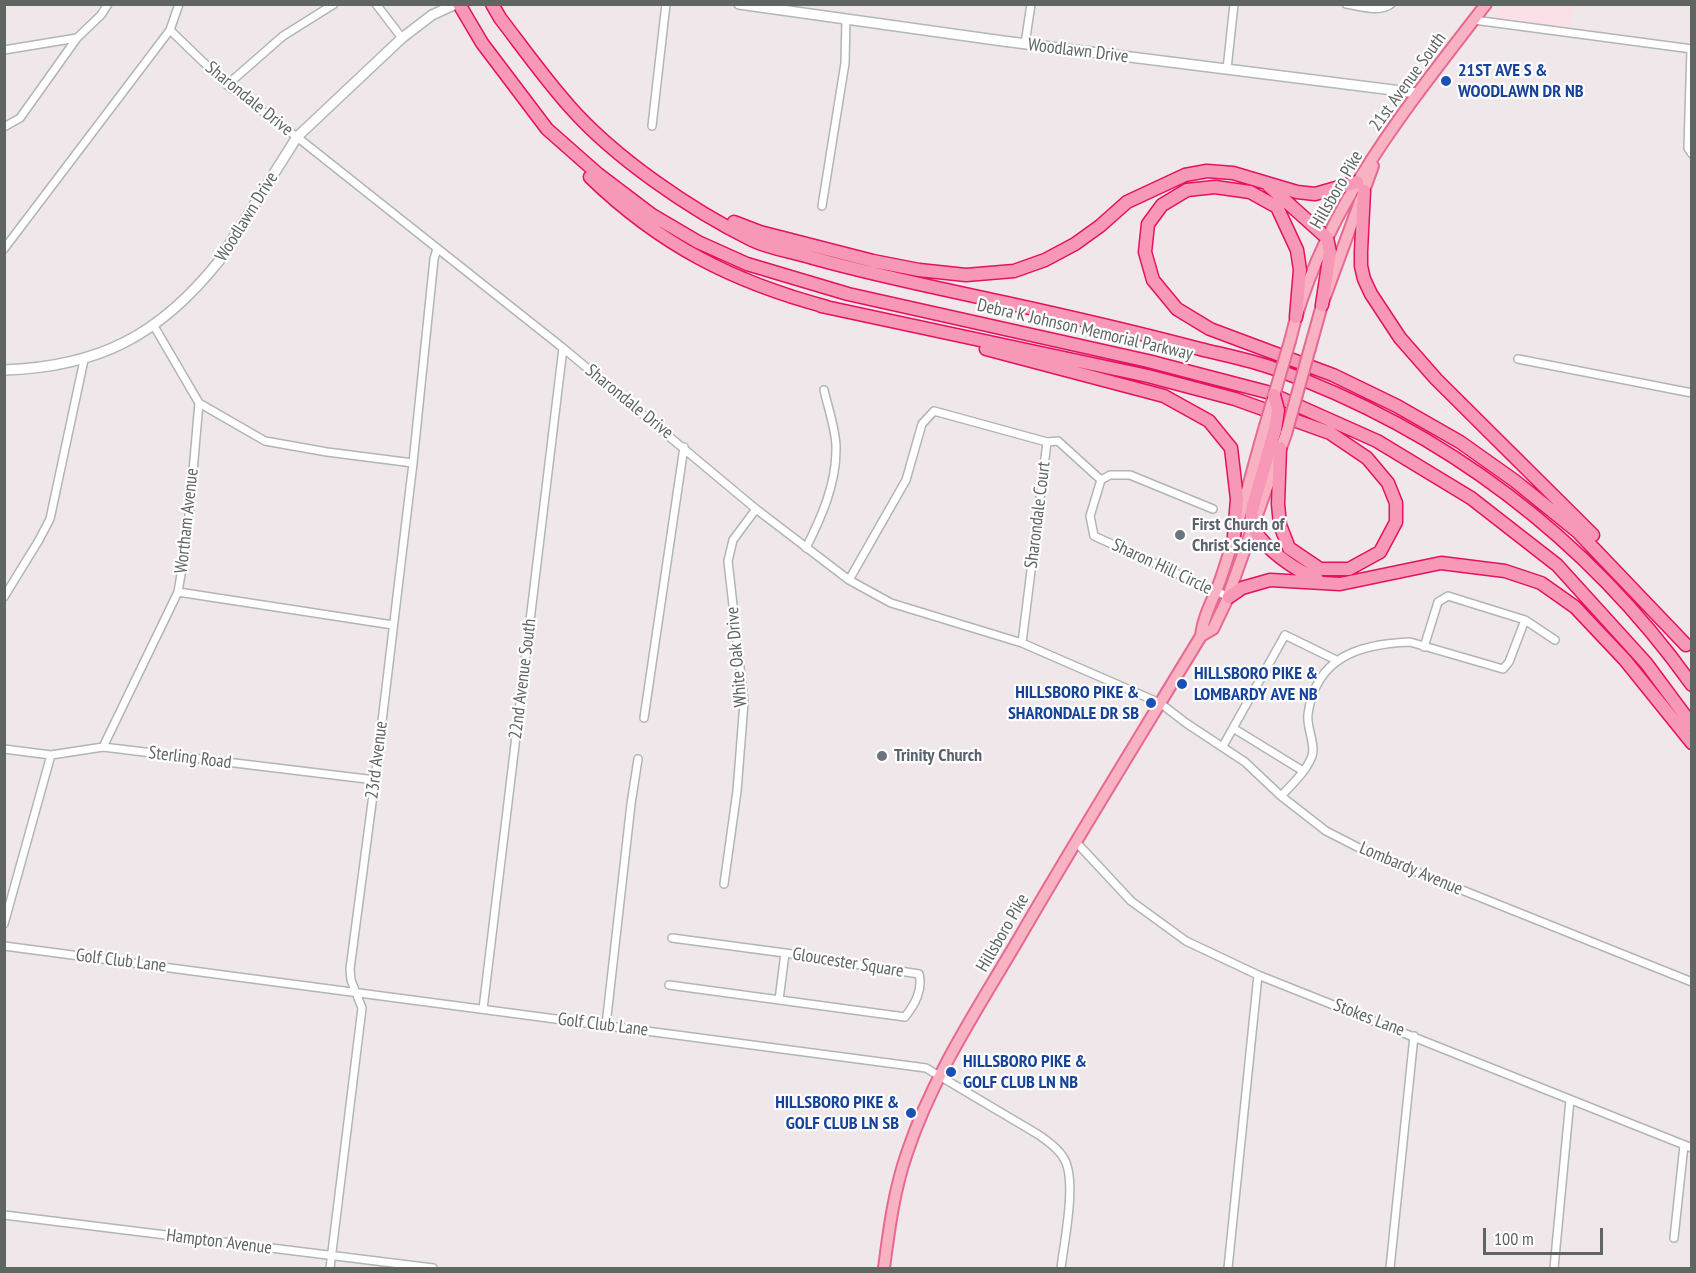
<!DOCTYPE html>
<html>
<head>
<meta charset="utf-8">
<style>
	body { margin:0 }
	#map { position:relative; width:1696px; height:1273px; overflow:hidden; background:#f0e7ea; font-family:"PT Sans Narrow",sans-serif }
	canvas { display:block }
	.frame { position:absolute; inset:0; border:6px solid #5f6662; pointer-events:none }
	.scale { position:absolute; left:1483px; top:1228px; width:120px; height:27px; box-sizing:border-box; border:3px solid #5f6662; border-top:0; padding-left:8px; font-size:18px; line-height:21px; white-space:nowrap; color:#5f6662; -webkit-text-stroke:4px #fff; paint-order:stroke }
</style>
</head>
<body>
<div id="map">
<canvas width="1696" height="1273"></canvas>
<div class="frame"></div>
<div class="scale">100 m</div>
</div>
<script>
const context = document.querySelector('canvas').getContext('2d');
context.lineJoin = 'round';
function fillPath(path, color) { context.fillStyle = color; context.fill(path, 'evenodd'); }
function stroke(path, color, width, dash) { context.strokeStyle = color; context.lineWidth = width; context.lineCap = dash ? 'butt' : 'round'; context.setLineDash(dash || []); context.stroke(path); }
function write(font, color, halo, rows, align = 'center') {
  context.font = font + ' "PT Sans Narrow",sans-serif'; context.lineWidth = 4.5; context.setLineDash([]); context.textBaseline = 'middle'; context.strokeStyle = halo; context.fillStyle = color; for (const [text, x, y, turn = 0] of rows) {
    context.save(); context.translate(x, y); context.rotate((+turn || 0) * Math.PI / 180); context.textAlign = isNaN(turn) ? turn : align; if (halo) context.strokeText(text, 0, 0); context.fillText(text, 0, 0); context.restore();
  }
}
fillPath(new Path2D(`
	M1500,5H1573L1571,29L1493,18Z`), '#fce0e8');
const minor = new Path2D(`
	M376,4L402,38
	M1346,4C1359,6 1380,13 1391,4
	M1474,20L1692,49
	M170,30L227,85L297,137L563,348L756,509L849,580L891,603L1022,643L1160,703L1186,723L1245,762L1281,796L1326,831L1367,852L1692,982
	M1025,44L1031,4
	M1691,49L1688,148L1692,154
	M4,50L77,38
	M1227,69L1234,4
	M227,85L283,36L334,4
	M652,126L666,4
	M4,127L20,118L77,38L101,15L108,4
	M822,206L845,63L846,19
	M4,249L170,30L179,4
	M1518,359L1692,393
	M199,403L265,441L327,452L413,463
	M1213,509L1130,475H1110L1101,480L1090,516L1094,536L1229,597
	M806,548C821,518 836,485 836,450C837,433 828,408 824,390
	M849,580L906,480L922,424L934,411L1047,442L1058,441L1101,480
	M178,592L393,625
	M4,597L39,540L50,519L84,360
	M1022,643L1047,442
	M1424,647L1438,602L1448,596L1525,620L1555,640
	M644,718L684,447
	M1233,728L1303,771
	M1223,746L1285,635L1336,660
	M103,747L178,592L187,539L199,403L154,326
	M4,749L51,755L103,747L375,780
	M1281,796C1292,784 1306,772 1312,756C1316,744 1306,727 1308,714C1316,657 1359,644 1410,642L1503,669L1509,662L1525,620
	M1076,842L1131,901L1186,941L1258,975L1692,1148
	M724,884L737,791L744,703L728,561L733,540L756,509
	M4,924L51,755
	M4,946L926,1068L1039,1135C1047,1141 1057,1147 1063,1157C1078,1178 1064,1242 1061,1268
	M669,985L905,1017C915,1004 923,990 919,974L785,953L672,938
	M779,1000L785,953
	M483,1009L563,348
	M606,1025L631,804L638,759
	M4,1215L433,1268
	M1674,1238L1684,1145
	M330,1268L362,1008L351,980L350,969L375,780L413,463L434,259L437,249
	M1228,1268L1258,975
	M1390,1268L1414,1036
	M1554,1268L1570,1100`);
const secondary = new Path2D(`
	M739,4L1003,41L1417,93
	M4,370C99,367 160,335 219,261L297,137L402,38L432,15L456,4`);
const primary = new Path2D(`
	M1290,341C1320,212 1407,107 1486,4
	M1310,348L1322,305L1373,166
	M1201,636L1213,629L1226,602L1286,434
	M884,1268C889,1230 894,1190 907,1153C934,1072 983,1001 1025,928C1082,830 1142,733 1201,636C1203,614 1217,593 1223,572C1239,524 1251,474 1265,426`);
const motorway = new Path2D(`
	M459,4L482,43L547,129L598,174L652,215L698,242L747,264L848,294L1148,361L1267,392L1377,441L1471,498L1557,565L1646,663L1692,725
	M492,4L500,18C523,48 545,79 570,107C615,158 691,210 752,240C771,249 794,252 813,258C877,276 942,289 1007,303C1071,317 1136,332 1200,349C1224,355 1251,360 1275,369C1444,430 1587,538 1692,685
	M590,177C660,245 733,282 827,307
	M1269,186L1327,238L1330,252L1322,305
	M1364,191L1361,251V266L1364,279L1371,294L1400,338L1436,379L1593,535
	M734,222L760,232L873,261L919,270L966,275L1014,271L1045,260L1075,244L1100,226L1127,202L1185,175L1207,171L1233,173L1297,192L1315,194L1357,182
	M821,306L1148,376L1235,399L1330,433L1367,458L1388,483L1396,503V522L1380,552L1349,569H1320L1289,548L1280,525L1278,504L1280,448
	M1296,317L1300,270L1297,250L1277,207L1250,192L1215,187L1187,190L1162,205L1148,224L1145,252L1153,280L1177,309L1210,329L1333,375L1397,406L1460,442L1515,481L1578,532L1686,645
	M986,349L1164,396L1209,421L1231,448L1237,499L1234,536
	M1275,430L1253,506C1251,514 1250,522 1254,529C1266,550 1295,570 1317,579
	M1229,597L1242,588L1270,580L1340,584L1441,563L1505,571L1541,583L1575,607L1625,660L1692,743`);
stroke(minor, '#b0b6b3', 10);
stroke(secondary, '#b1b8b5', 12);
stroke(primary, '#e86894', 14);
stroke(motorway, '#e61160', 15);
stroke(minor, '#fff', 7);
stroke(secondary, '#fff', 9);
stroke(primary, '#f9b2c2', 10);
stroke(motorway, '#f698b6', 12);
const primaryBridge = new Path2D(`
	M1265,426L1290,341
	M1286,434L1310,348`);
const motorwayBridge = new Path2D(`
	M1274,395L1278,410L1275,430`);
stroke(primaryBridge, '#e86894', 14, []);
stroke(motorwayBridge, '#e61160', 15, []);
stroke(primaryBridge, '#f9b2c2', 10);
stroke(motorwayBridge, '#f698b6', 12);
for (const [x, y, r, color] of [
	[1446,81,6,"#1a4fb4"],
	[1180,535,6,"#6b7280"],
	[1182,684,6,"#1a4fb4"],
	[1151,703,6,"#1a4fb4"],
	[882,756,6,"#6b7280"],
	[951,1072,6,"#1a4fb4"],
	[911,1113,6,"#1a4fb4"]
]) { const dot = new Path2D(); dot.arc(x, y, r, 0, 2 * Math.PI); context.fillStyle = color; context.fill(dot); stroke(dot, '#fff', 2); }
write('18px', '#5f6662', '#fff', [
	["Woodlawn Drive",1078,51,7],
	["21st Avenue South",1408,82,-54],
	["Sharondale Drive",249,99,39],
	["Hillsboro Pike",1337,190,-60],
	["Woodlawn Drive",247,217,-58],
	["Debra K Johnson Memorial Parkway",1085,330,13],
	["Sharondale Drive",629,402,39],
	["Sharondale Court",1038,515,-83],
	["Wortham Avenue",187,521,-84],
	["Sharon Hill Circle",1162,567,25],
	["White Oak Drive",737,657,-95],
	["22nd Avenue South",523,679,-83],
	["Sterling Road",190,758,7],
	["23rd Avenue",377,760,-83],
	["Lombardy Avenue",1411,869,23],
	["Hillsboro Pike",1003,933,-60],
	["Golf Club Lane",121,961,7],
	["Gloucester Square",848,963,9],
	["Stokes Lane",1369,1018,21],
	["Golf Club Lane",603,1025,7],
	["Hampton Avenue",219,1242,7]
]);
write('bold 18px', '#164399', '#fff', [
	["21ST AVE S &",1458,71],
	["WOODLAWN DR NB",1458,92],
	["HILLSBORO PIKE &",1194,674],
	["LOMBARDY AVE NB",1194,695],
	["HILLSBORO PIKE &",1139,693,"right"],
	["SHARONDALE DR SB",1139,714,"right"],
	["HILLSBORO PIKE &",963,1062],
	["GOLF CLUB LN NB",963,1083],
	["HILLSBORO PIKE &",899,1103,"right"],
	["GOLF CLUB LN SB",899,1124,"right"]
], 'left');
write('bold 18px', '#5b616d', '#fff', [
	["First Church of",1192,525],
	["Christ Science",1192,546],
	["Trinity Church",894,756]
], 'left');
</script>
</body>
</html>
